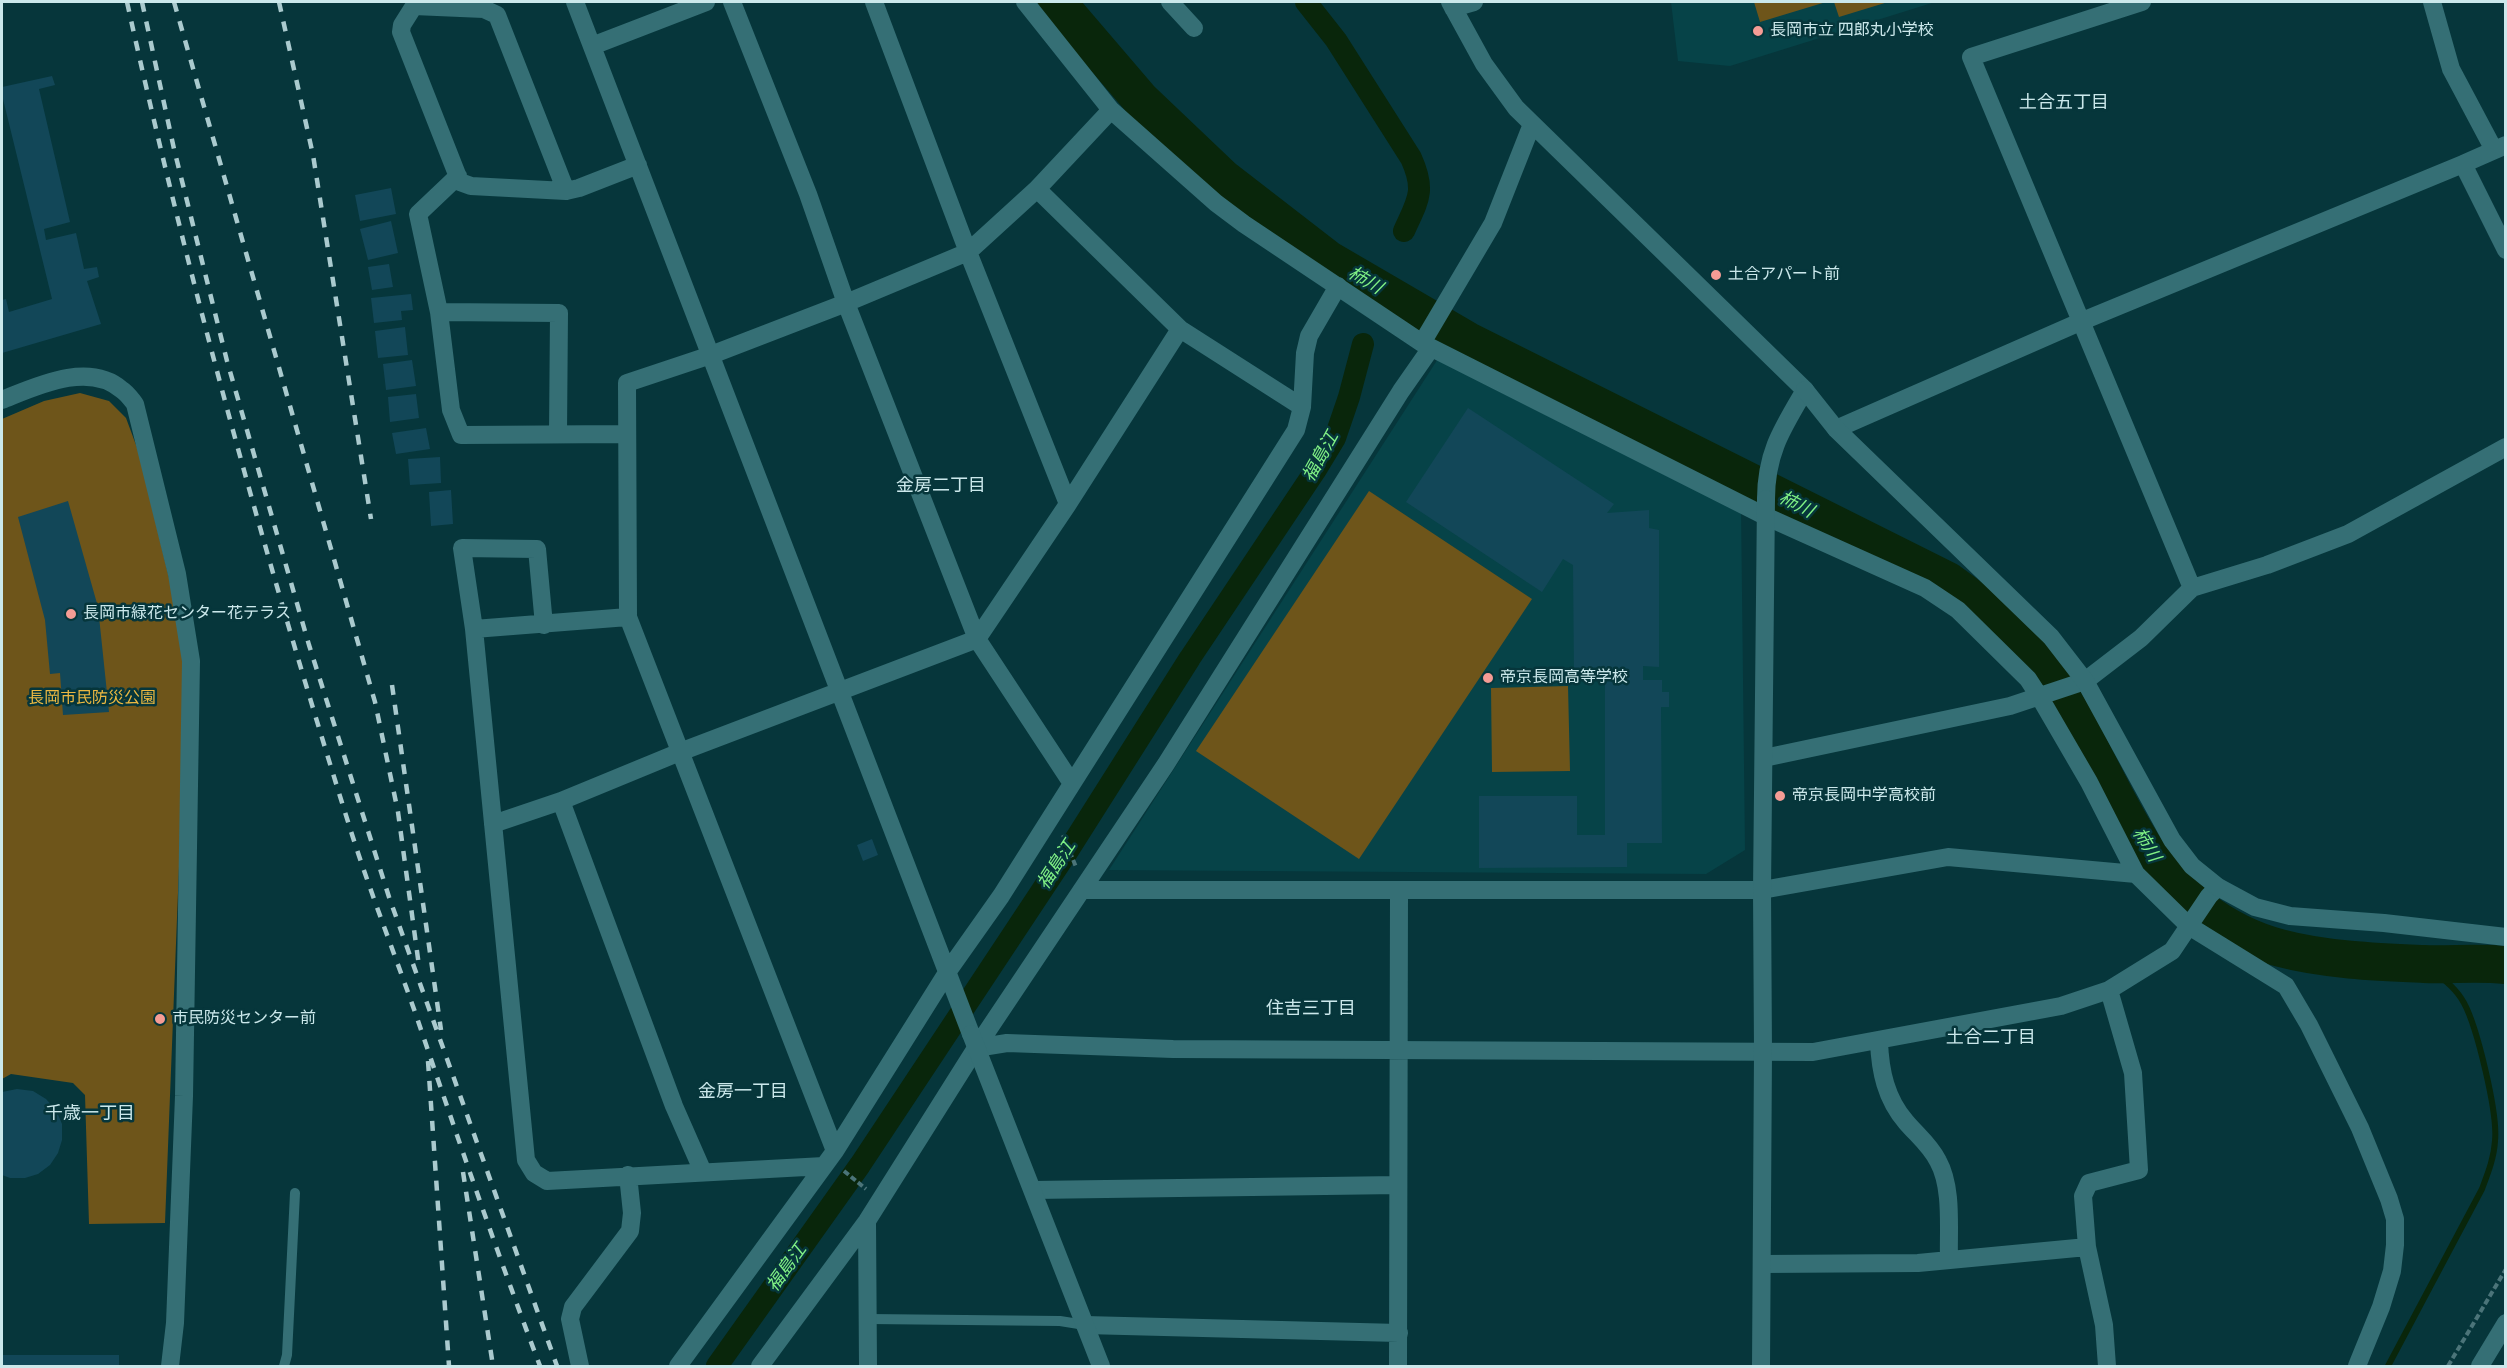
<!DOCTYPE html>
<html>
<head>
<meta charset="utf-8">
<style>
	body { margin:0 }
	#map { position:relative; width:2507px; height:1368px; overflow:hidden; background:#06363b; font-family:"Fira Sans Condensed",sans-serif }
	canvas { display:block }
	.frame { position:absolute; inset:0; border:3px solid #cbe8eb; pointer-events:none }
</style>
</head>
<body>
<div id="map">
<canvas width="2507" height="1368"></canvas>
<div class="frame"></div>
</div>
<script>
const context = document.querySelector('canvas').getContext('2d');
context.lineJoin = 'round';
function fillPath(path, color) { context.fillStyle = color; context.fill(path, 'evenodd'); }
function stroke(path, color, width, dash) { context.strokeStyle = color; context.lineWidth = width; context.lineCap = dash ? 'butt' : 'round'; context.setLineDash(dash || []); context.stroke(path); }
function write(font, color, halo, rows, align = 'center') {
  context.font = font + ' "Fira Sans Condensed","Noto Sans JP",sans-serif'; context.lineWidth = 5; context.setLineDash([]); context.textBaseline = 'middle'; context.strokeStyle = halo; context.fillStyle = color; for (const [text, x, y, turn = 0] of rows) {
    context.save(); context.translate(x, y); context.rotate((+turn || 0) * Math.PI / 180); context.textAlign = isNaN(turn) ? turn : align; if (halo) context.strokeText(text, 0, 0); context.fillText(text, 0, 0); context.restore();
  }
}
fillPath(new Path2D(`
	M1671,2H1935L1730,66L1678,61Z
	M1443,351L1741,506L1745,850L1706,874L1109,870Z`), '#064348');
fillPath(new Path2D(`
	M1754,2H1826L1760,22Z
	M1834,2H1888L1839,17Z
	M80,393L109,401L126,418L139,453L178,615L184,671V740L165,1223L89,1224L85,1095L73,1083L11,1074L2,1079V419L44,401Z
	M1369,491L1532,599L1359,859L1196,751Z
	M1568,686L1570,771L1492,772L1491,688Z`), '#6e551a');
stroke(new Path2D(`
	M2388,1366L2482,1189C2488,1173 2494,1158 2495,1141C2498,1113 2477,1027 2464,1003C2455,986 2439,976 2425,964`), '#09260b', 6);
stroke(new Path2D(`
	M1306,2L1336,40L1411,158C1426,191 1418,200 1404,231
	M717,1366L860,1165L1066,854L1190,658L1315,471L1335,438L1349,397L1363,344`), '#09260b', 22);
stroke(new Path2D(`
	M1057,2L1141,100L1223,178L1329,260L1468,341L1948,581C1986,608 2022,638 2049,677C2085,730 2108,790 2142,844C2172,893 2223,933 2280,948C2325,960 2377,962 2424,964C2451,965 2478,962 2506,965`), '#09260b', 38);
fillPath(new Path2D(`
	M52,76L55,85L39,89L70,222L44,229L46,240L76,233L84,269L97,267L99,277L87,281L101,324L2,353V300L6,299L9,312L52,299L2,95V87Z
	M391,188L396,214L360,221L355,195Z
	M391,221L398,253L368,260L360,229Z
	M389,264L393,287L372,290L368,267Z
	M411,294L413,310L401,311L402,320L374,323L371,298Z
	M405,327L408,355L378,358L375,331Z
	M412,360L416,386L386,390L383,364Z
	M416,394L419,418L390,422L388,397Z
	M1468,408L1614,504L1607,513L1649,510V528L1659,530V667L1643,666V680H1662V692H1669V707H1661L1662,843H1627V867L1479,868V796H1577V835H1605V675H1574L1573,565L1563,559L1542,592L1406,502Z
	M426,428L430,449L396,454L392,433Z
	M440,457L441,483L410,485L408,459Z
	M451,490L453,524L431,526L429,492Z
	M68,501L98,607L109,712L63,715L60,673L50,674L45,620L18,517Z
	M872,839L878,855L863,861L857,845Z
	M17,1089L33,1091L46,1099L56,1110L62,1124V1140L58,1153L50,1165L38,1174L25,1178H10L2,1175V1092Z
	M2,1355H119V1366H2Z`), '#124758');
stroke(new Path2D(`
	M1063,835L1076,867
	M844,1171L866,1189
	M2448,1366L2506,1269`), '#4b7479', 4, [6, 3]);
stroke(new Path2D(`
	M869,1319L1060,1321L1085,1325
	M284,1366L287,1355L295,1193`), '#356f75', 10);
stroke(new Path2D(`
	M575,2L971,1034
	M732,2L808,194L846,303L977,639L1071,782
	M874,2L968,252L1068,504
	M1025,2L1111,110L1216,203L1244,224L1422,343L1765,516L1925,588L1958,610L2028,679L2039,696L2089,782L2136,874
	M1170,2L1194,28
	M1450,2L1484,64L1516,108L1805,390C1782,429 1766,453 1766,499
	M2142,2L1971,57L2192,588
	M2432,2L2451,69L2494,150
	M1453,8L1474,2
	M592,46L706,2
	M2463,164L2506,250
	M458,176L418,214L439,312L451,410L461,435L627,434
	M1037,189L1180,329L1302,407
	M566,191L497,15L484,9L414,6L402,25L401,32L460,182L471,186L566,191L579,188L638,165
	M439,312L559,313L558,434
	M1422,343L1493,223L1532,124
	M2,400C37,386 89,361 122,390C127,393 131,399 135,404L177,574L191,661L184,1096L175,1323L170,1366
	M1836,429L2080,322L2463,164L2506,145
	M544,625L537,549L462,548L474,629L526,1160L534,1173L547,1181L824,1166
	M474,629L628,617
	M1764,758L2010,706L2085,681L2141,638L2192,588L2267,565L2348,534L2506,447
	M561,801L674,1106L703,1172
	M493,824L561,801L680,752L977,639L1068,504L1180,329
	M1082,890H1762L1948,857L2136,874L2189,926L2286,986L2309,1025L2360,1128L2389,1199L2395,1219V1245L2392,1271L2381,1307L2357,1366
	M1879,1041C1880,1071 1886,1099 1906,1122C1917,1135 1930,1145 1938,1161C1953,1188 1948,1230 1949,1260
	M976,1048L1007,1043L1173,1049L1813,1052L2061,1006L2109,990L2172,951L2209,896L2218,887
	M835,1151L628,617L627,383L711,355L846,303L968,252L1037,189L1111,110
	M1033,1190L1398,1185
	M867,1221L868,1366
	M1763,1264L1918,1263L2087,1247
	M1085,1325L1399,1333
	M580,1366L570,1319L573,1307L630,1231L632,1213L628,1175
	M678,1366L835,1151L948,971L1001,896L1296,430L1302,407L1305,353L1309,336L1338,286
	M760,1366L867,1221L976,1048L1166,764L1401,391L1431,348
	M1398,1366L1399,892
	M2107,1366L2104,1325L2087,1247L2083,1196L2089,1183L2139,1170L2133,1073L2109,990
	M2480,1366L2506,1323`), '#356f75', 18);
stroke(new Path2D(`
	M1805,390L1836,429L2051,637L2085,681L2172,840L2192,866L2218,887L2255,907L2290,916L2384,923L2506,937
	M971,1034L1101,1366
	M1761,1366L1763,1052L1762,890L1766,499`), '#356f75', 18);
stroke(new Path2D(`
	M127,2C188,279 264,554 349,825C369,889 394,952 416,1015C456,1133 496,1250 540,1366
	M142,2L174,149L227,361L309,645L389,897L557,1366
	M174,2L375,702L398,812L419,966
	M279,2L313,155L371,519
	M392,685L441,1030
	M428,1061L449,1366
	M463,1172L493,1366`), '#aacace', 4.5, [10, 10]);
for (const [x, y, r, color] of [
	[1758,31,6,"#f59c95"],
	[1716,275,6,"#f59c95"],
	[71,614,6,"#f59c95"],
	[1488,678,6,"#f59c95"],
	[1780,796,6,"#f59c95"],
	[160,1019,6,"#f59c95"]
]) { const dot = new Path2D(); dot.arc(x, y, r, 0, 2 * Math.PI); context.fillStyle = color; context.fill(dot); stroke(dot, '#06363b', 2); }
write('16px', '#cbe8eb', '#06363b', [
	["長岡市立 四郎丸小学校",1770,31],
	["土合アパート前",1728,275],
	["長岡市緑花センター花テラス",83,614],
	["帝京長岡高等学校",1500,678],
	["帝京長岡中学高校前",1792,796],
	["市民防災センター前",172,1019]
], 'left');
write('16px', '#ebb842', '#06363b', [
	["長岡市民防災公園",92,699]
]);
write('18px', '#cbe8eb', '#06363b', [
	["土合五丁目",2064,103],
	["金房二丁目",941,486],
	["住吉三丁目",1311,1009],
	["土合二丁目",1991,1038],
	["金房一丁目",743,1092],
	["千歳一丁目",90,1114]
]);
write('italic 18px', '#80f185', '#06363b', [
	["柿川",1365,281,30],
	["福島江",1321,457,-61],
	["柿川",1796,505,27],
	["柿川",2146,845,59],
	["福島江",1057,865,-57],
	["福島江",787,1268,-54]
]);
</script>
</body>
</html>
